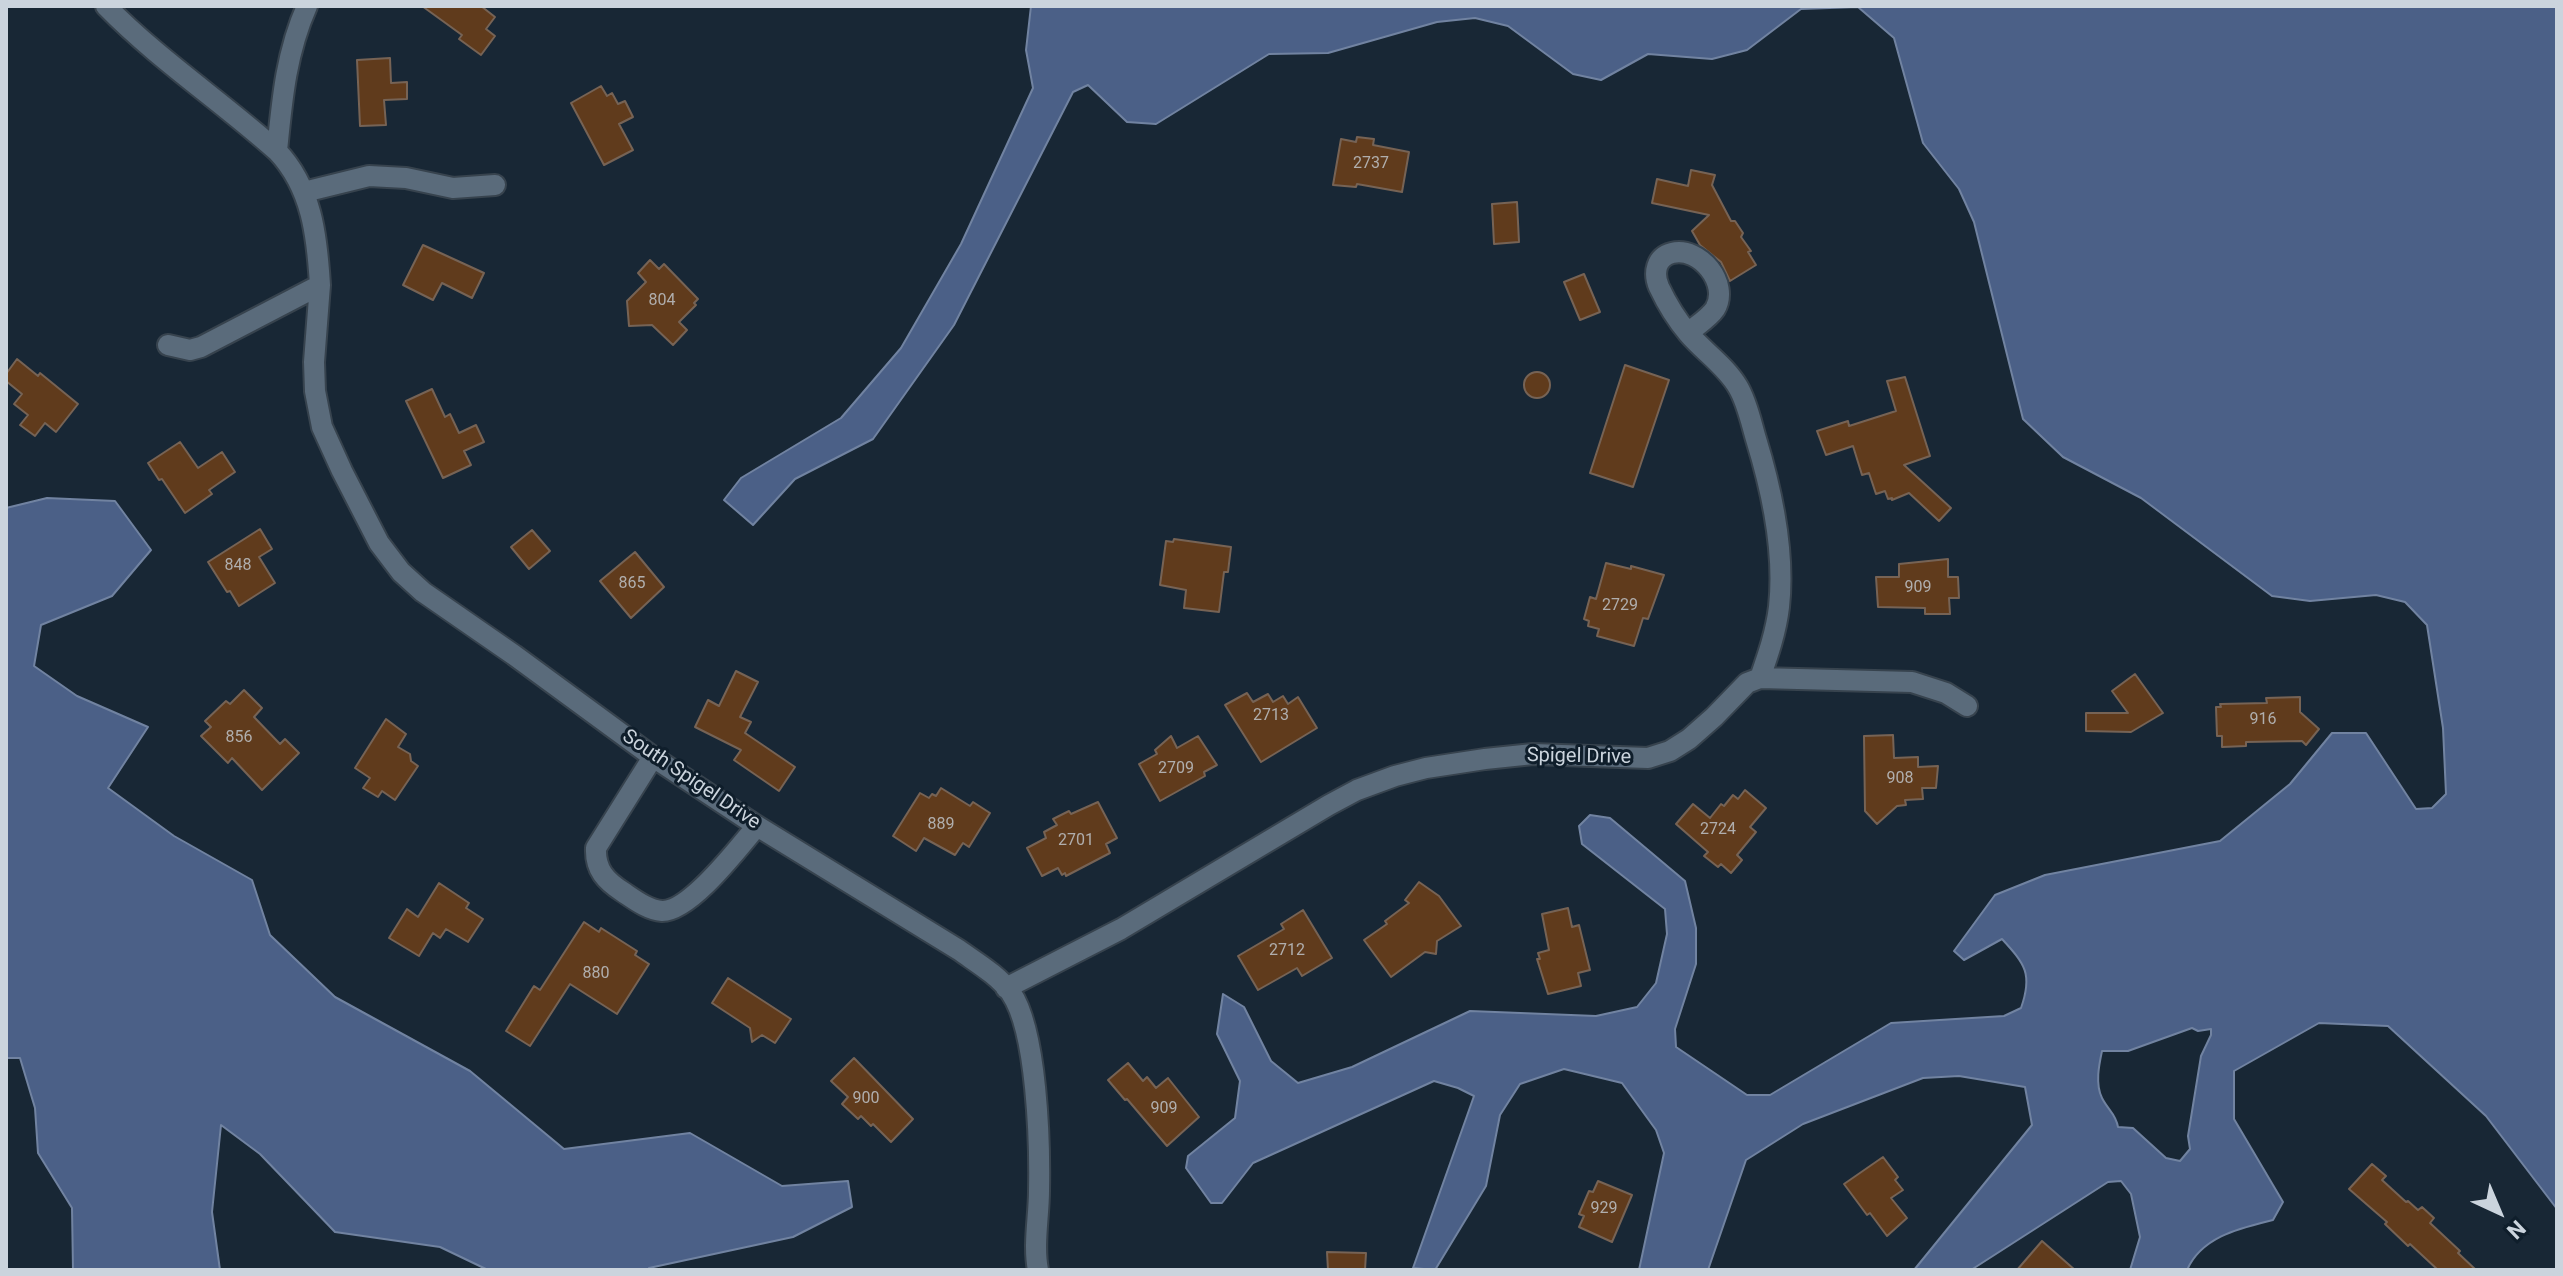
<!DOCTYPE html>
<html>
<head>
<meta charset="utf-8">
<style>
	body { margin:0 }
	#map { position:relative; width:2563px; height:1276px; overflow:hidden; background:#182735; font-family:Roboto,sans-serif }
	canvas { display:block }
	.frame { position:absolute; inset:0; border:8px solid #cbd4dd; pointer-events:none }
	.north { position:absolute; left:2459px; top:1172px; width:80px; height:80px; -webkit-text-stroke:6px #0f1e2b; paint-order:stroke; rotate:136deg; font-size:22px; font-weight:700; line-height:32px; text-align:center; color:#cbd4dd }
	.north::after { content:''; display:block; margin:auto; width:28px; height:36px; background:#cbd4dd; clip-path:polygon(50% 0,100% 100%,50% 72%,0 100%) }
</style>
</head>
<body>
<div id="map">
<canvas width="2563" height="1276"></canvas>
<div class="frame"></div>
<div class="north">N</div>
</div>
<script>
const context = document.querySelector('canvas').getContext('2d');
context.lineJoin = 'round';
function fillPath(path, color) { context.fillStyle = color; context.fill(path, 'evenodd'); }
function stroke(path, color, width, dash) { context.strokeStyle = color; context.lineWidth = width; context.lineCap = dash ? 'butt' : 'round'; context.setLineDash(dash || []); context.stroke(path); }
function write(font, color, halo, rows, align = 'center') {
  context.font = font + ' Roboto,sans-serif'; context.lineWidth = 6; context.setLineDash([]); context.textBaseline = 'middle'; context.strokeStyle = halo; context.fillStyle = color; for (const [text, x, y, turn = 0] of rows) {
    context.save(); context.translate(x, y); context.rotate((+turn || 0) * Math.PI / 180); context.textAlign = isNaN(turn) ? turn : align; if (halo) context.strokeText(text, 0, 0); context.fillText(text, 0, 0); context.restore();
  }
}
const water = new Path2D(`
	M1031,6H2557V1209L2486,1116L2388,1026L2319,1023L2234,1071V1119L2283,1202L2273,1220C2241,1228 2202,1236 2187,1270H2130L2140,1237L2131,1194L2121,1181L2108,1182L1971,1270H1914L2032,1125L2025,1087L1959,1076L1923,1078L1803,1124L1746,1160L1708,1270H1639L1664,1153L1656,1130L1622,1083L1564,1069L1520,1084L1500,1115L1486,1186L1435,1270L1413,1268L1474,1096L1458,1088L1434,1081L1253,1163L1222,1203H1211L1186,1168L1188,1156L1235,1118L1240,1081L1217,1034L1223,994L1244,1007L1271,1061L1298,1083L1352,1067L1470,1011L1596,1016L1637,1007L1656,983L1667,934L1665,909L1582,844L1579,826L1590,815L1610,818L1685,881L1696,928V964L1675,1029L1676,1047L1747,1095H1770L1891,1023L2004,1016L2021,1008C2033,974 2025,964 2002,939L1964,960L1954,951L1995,895L2045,875L2220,841L2290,784L2332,733H2366L2416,809L2432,808L2446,794L2443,728L2427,625L2405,602L2376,595L2310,601L2272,596L2141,498L2063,457L2023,419L1974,222L1959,189L1923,143L1894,38L1858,7L1801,9L1747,50L1712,59L1648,54L1601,80L1573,74L1508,26L1475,18L1437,22L1328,53L1269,54L1156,124L1127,122L1088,85L1073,92L954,325L873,439L795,479L753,525L724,500L741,478L841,418L901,348L961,244L1033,88L1026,50ZM2192,1028L2198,1031L2211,1029V1035L2201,1056L2188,1136L2190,1149L2180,1161L2166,1158L2133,1128L2118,1127C2116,1114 2108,1110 2102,1098C2095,1084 2099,1065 2102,1051H2128Z
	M47,498L115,501L151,550L112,596L41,625L34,666L77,696L148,727L108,788L174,836L252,880L270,935L335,997L470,1071L564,1149L690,1133L782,1186L848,1181L852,1207L793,1237L649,1268V1270H488L440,1247L335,1232L260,1154L221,1125L212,1212L220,1270H73L72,1208L38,1153L35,1108L20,1058H6V508Z`);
fillPath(water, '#4b6087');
stroke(water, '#7183a1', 2);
const building = new Path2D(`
	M422,6H481L495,17L486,29L495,36L481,55L459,39L462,35Z
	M390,58L391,83L407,82V99L384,100L386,125L360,126L357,60Z
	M601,86L607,96L612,93L618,104L625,101L633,117L619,124L633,150L604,165L571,103Z
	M1357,137L1374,139L1373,145L1409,152L1402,192L1357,184L1356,187L1333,185L1341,139L1356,142Z
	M1691,170L1715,175L1712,185L1731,221H1735L1743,233L1741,237L1751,251L1748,252L1756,265L1730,281L1721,262L1700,245L1692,231L1709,215L1652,203L1657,179L1688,186Z
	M1517,202L1519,242L1494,244L1492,204Z
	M423,245L484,273L472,298L442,283L433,300L403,285Z
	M650,260L659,269L664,264L698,299L694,303L696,305L679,322L687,330L673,345L652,325L629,326L627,301L646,282L638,273Z
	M1584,274L1600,312L1580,320L1564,282Z
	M17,359L38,376L40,373L78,404L56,432L45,423L35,436L20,425L28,415L14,404L22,394L6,381V374Z
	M1625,365L1669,380L1633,487L1590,473Z
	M1524 385a13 13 0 1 1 26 0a13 13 0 1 1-26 0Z
	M1905,377L1930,456L1904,465L1951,508L1939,521L1909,493L1892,500V498L1888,499L1885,491L1876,494L1869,473L1862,475L1853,446L1826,455L1817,431L1848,421L1849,426L1896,411L1887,381Z
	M432,389L445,417L450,414L459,433L476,425L484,442L464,451L471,465L443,478L406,401Z
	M180,442L198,468L222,452L235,472L209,490L212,494L185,513L162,479L159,480L148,463Z
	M260,529L272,549L259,557L275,583L239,606L230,591L227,592L208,562Z
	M532,530L550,551L529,569L511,547Z
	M1174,539L1231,547L1228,572H1224L1219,612L1184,608L1186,590L1160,585L1166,541L1173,542Z
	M635,552L664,587L631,618L600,581Z
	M1948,559V577H1958L1959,598H1949L1950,614H1925V608L1878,607L1876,577H1899V564Z
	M1606,563L1631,569V566L1664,575L1648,619L1643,618L1634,646L1597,636L1599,629L1588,626L1589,621L1584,619L1590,597L1596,599Z
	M736,671L758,682L740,717L751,722L745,733L795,767L779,791L734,760L741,750L695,727L708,700L719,706Z
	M2135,674L2163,713L2131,732L2086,731V713H2128L2112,691Z
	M244,690L262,708L254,717L280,744L285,739L299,753L262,790L232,758L228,763L201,736L211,727L205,721L226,701L230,704Z
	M1247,693L1253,702L1268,694L1273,702L1283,696L1288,704L1298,697L1317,728L1261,762L1225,705Z
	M2300,697V712L2319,729L2306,745L2302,741L2246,742V746L2222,747V736H2217L2216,707H2221L2220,704L2267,703L2266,698Z
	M386,719L406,734L398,747L410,754L411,761L418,766L395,800L382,791L378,797L363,788L370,778L355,768Z
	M1893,735L1894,758L1918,757V767L1938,766L1936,788H1922L1923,799L1905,800L1906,805L1897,806L1877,824L1865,811L1864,736Z
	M1171,736L1177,748L1198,736L1217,765L1204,772L1205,776L1160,801L1139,764L1157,754L1155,750Z
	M941,788L970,806L973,802L990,813L969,847L963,843L955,855L924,838L916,851L893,836L920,793L929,798L932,794L936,796Z
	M1745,790L1766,808L1750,827L1756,832L1737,855L1742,860L1731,873L1721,864L1718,867L1704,856L1708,852L1676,824L1693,804L1710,818L1721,804L1724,806L1733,795L1738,799Z
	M1098,802L1117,838L1106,844L1110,853L1066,876L1065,873L1062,875L1058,868L1042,876L1027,848L1046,838L1044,832L1057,825L1053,819L1069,811L1071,814Z
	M1419,882L1439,896L1461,926L1437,941L1436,954L1425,952L1391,977L1364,940L1387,924L1385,921L1409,903L1405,900Z
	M439,883L469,903L466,908L483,919L468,942L446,929L440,938L433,933L419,956L389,938L407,909L418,917Z
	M1568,908L1572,927L1579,925L1590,970L1578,973L1581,986L1548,994L1537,959H1540L1538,953L1549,950L1542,914Z
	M1303,910L1332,958L1302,976L1297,968L1258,990L1238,956L1284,929L1281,924Z
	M584,922L599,932L601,928L637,951L635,955L649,964L617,1014L570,984L530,1046L506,1031L534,986L540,990Z
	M728,978L791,1019L775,1043L762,1035L752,1042L750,1028L712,1003Z
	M854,1058L913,1119L891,1142L873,1124L871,1126L861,1116L858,1119L842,1104L848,1097L831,1081Z
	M1128,1063L1143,1081L1147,1077L1156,1088L1168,1078L1199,1117L1167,1146L1127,1099L1125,1100L1108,1080Z
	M1883,1157L1898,1177L1895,1180L1903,1190L1891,1198L1907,1218L1887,1236L1870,1213L1867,1215L1844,1184Z
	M2372,1164L2386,1176L2382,1180L2406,1202L2408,1201L2418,1210L2422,1207L2434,1218L2430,1223L2460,1251L2458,1253L2476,1270H2438L2410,1244L2408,1246L2385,1224L2387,1222L2349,1189Z
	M1598,1181L1632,1195L1612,1242L1579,1227L1584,1216L1579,1214L1589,1191L1593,1192Z
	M2042,1241L2075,1270H2017Z
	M1327,1252L1366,1253L1365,1270H1328Z`);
fillPath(building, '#603b1c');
stroke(building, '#766355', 2);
const minor = new Path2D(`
	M106,6C159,60 221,101 277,151
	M304,192L369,176L406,178L453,188L495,185
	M320,285L314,362L315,391L322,427L342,471L379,543L401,572L423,592L514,655L653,757L757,826L959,950C977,963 998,975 1011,993C1037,1031 1040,1143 1039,1191C1039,1216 1033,1245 1038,1270
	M168,345L190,350L201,347L320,285C317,236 312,188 277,151C282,100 286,53 307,6
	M1760,678L1912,682L1946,693L1967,706
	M653,757L596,848C595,870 606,881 623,892C635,900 648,910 662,911C690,912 739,847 757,826
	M1006,988L1121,929L1329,805L1357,790L1395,776L1426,768L1485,759L1533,754L1648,758L1670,751L1689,739L1714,717L1747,683L1760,678C1768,655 1776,632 1779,607C1785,552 1772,491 1756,439C1751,422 1747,402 1738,387C1726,366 1703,351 1688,333C1676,319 1667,304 1659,287C1653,273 1656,257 1672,253C1700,246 1730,284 1715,309C1709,318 1696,326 1688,333`);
stroke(minor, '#37434e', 24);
stroke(minor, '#5a6b7b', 20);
write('16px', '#b0aead', null, [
	["2737",1371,164],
	["804",662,301],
	["848",238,566],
	["865",632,584],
	["909",1918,588],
	["2729",1620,606],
	["2713",1271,716],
	["916",2263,720],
	["856",239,738],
	["2709",1176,769],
	["908",1900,779],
	["889",941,825],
	["2724",1718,830],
	["2701",1076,841],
	["2712",1287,951],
	["880",596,974],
	["900",866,1099],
	["909",1164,1109],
	["929",1604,1209]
]);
write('20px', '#cbd4dd', '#0f1e2b', [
	["Spigel Drive",1579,757,1],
	["South Spigel Drive",691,780,34]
]);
</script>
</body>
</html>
